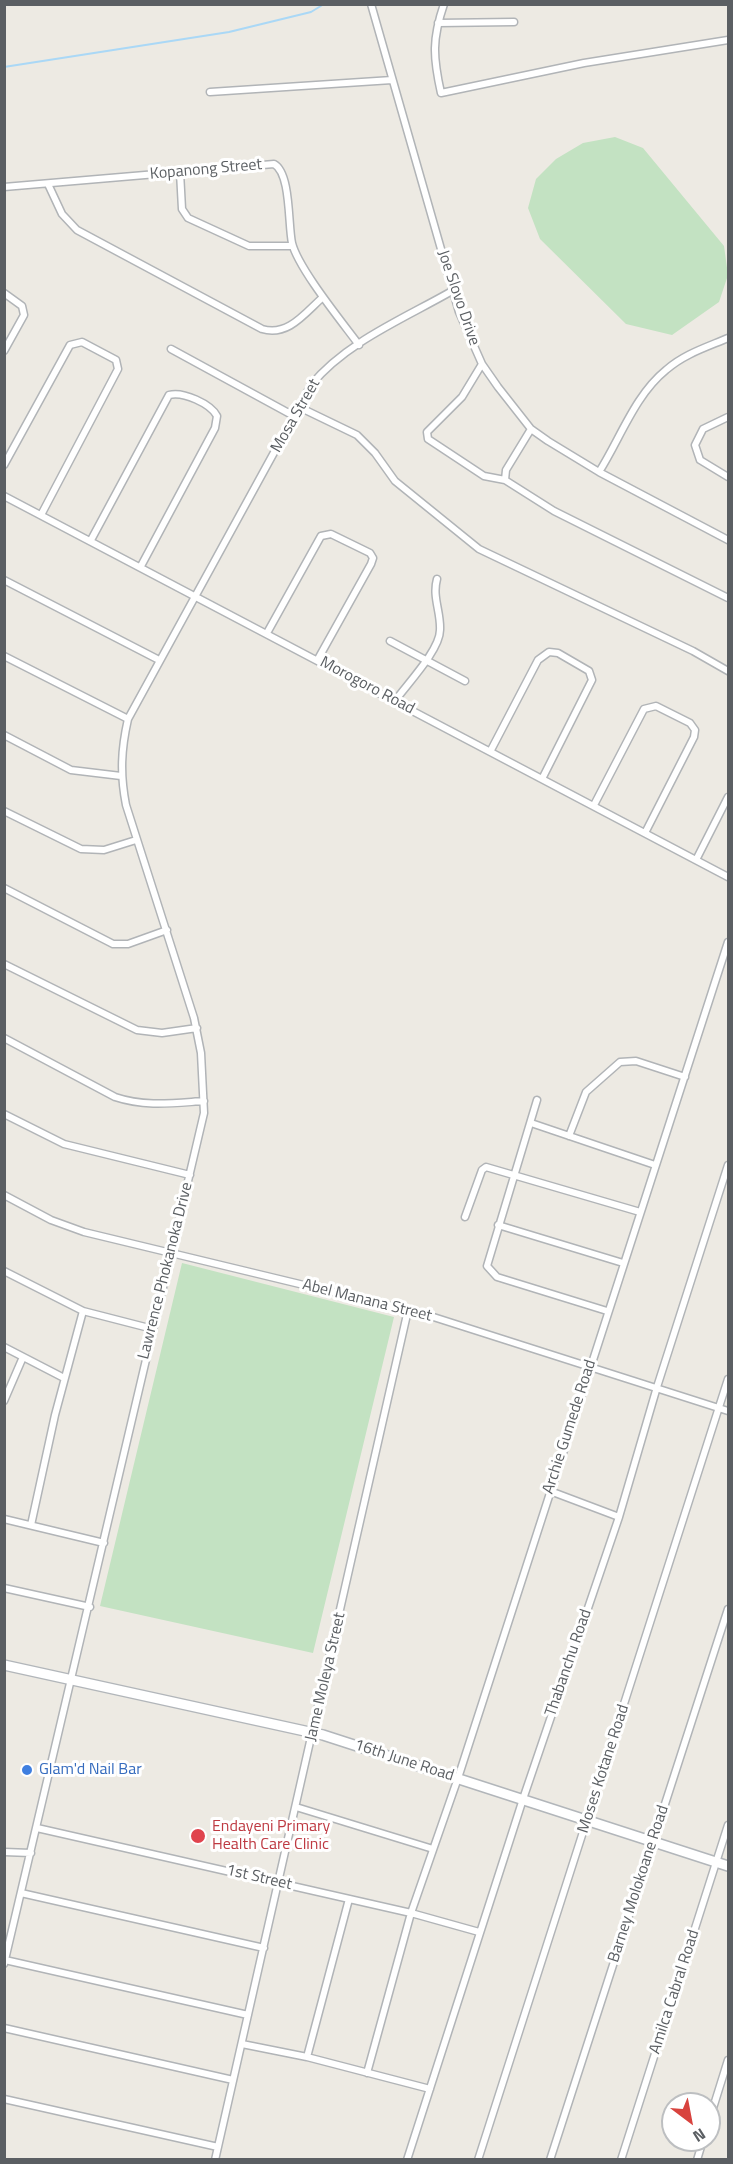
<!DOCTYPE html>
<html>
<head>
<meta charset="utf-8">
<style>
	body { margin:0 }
	#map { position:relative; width:733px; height:2164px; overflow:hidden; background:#edeae3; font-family:"Titillium Web",sans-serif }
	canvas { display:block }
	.frame { position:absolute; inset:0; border:6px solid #5b5f63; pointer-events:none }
	.north { position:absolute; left:661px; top:2092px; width:60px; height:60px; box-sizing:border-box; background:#fff; border:2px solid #bdbfc1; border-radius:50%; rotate:148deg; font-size:16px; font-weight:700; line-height:24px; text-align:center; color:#5b5f63 }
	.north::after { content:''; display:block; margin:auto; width:21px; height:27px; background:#d8433e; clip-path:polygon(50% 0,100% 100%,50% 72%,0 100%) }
</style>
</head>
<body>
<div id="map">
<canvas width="733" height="2164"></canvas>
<div class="frame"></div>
<div class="north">N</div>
</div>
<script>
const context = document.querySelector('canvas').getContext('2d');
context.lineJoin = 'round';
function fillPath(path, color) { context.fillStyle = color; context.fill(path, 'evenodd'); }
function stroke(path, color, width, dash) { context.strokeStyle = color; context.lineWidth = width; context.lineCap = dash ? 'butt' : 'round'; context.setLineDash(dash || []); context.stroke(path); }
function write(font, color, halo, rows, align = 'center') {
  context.font = font + ' "Titillium Web",sans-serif'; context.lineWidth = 6; context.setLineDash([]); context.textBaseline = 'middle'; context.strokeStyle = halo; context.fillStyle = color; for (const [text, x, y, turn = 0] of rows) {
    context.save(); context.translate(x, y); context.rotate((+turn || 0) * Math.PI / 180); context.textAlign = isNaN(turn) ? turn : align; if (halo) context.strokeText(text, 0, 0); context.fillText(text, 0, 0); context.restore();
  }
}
fillPath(new Path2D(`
	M615,137L643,148L724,246L728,275L719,302L672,335L626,324L540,239L528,208L536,179L556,159L583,143Z
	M182,1263L394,1317L313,1653L100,1606Z`), '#c3e2c2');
stroke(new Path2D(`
	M4,67L229,32L311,12L324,4`), '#aad8f6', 2);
const street = new Path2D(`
	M371,4L459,312L482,364L498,387L531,429L548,441L599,472L728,540
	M444,4C432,39 433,57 441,93L584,63L728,40
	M438,23L514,22
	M210,92L392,80
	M180,172L182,209L188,218L249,246H292
	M48,184L62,214L77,230L262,329C288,337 305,313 323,297
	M4,187L274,164C291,173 288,225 292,243C298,268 342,322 359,345
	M4,293L22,306L24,315L4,351
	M171,349L294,416
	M482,364L462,397L427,432L428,439L484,476L505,480L554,511L728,598
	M299,407L357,435L375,453L395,481L479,549L693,651L728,671
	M728,417L703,429L695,445L700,460L728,477
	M4,465L70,345L82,342L116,360L118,369L41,515
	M599,472C620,439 635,395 666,370C684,354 707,347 728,338
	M505,480L506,470L531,429
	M4,496L728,877
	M91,540L169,395C183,391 211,404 217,416L215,428L141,566
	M4,580L159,660
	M267,633L321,536L331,534L370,553L373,558L371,564L318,659
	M390,641L465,681
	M4,656L128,719
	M395,701C407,684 440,650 440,630C441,612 432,597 437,579
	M4,735L71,770L121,776
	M491,750L538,660L549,652L558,653L589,671L592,680L543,777
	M594,805L644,709L656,706L690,723L695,730L694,737L645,833
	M4,811L81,849L104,850L136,840
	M696,860L728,797
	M4,888L113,944H128L167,930
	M4,964L137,1030L162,1033L197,1028
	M4,1038L115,1097C145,1107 173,1103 204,1101
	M537,1100L487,1266L497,1277L607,1311
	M4,1114L64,1144L190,1175
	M531,1123L655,1165
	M569,1136L586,1092L620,1062L636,1061L685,1077
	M4,1195L51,1220L84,1232L424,1314L728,1411
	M465,1217L482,1170L486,1167L640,1212
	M498,1225L623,1263
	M4,1271L83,1311L153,1329
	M4,1347L64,1378
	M4,1401L23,1357
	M550,1491L619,1517
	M4,1519L104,1543
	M31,1525L55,1415L83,1311
	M4,1588L90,1607
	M296,1807L433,1849
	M37,1828L411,1913L479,1932
	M4,1852L31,1853
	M21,1893L264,1948
	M5,1960L248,2015
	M4,1964L204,1113L201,1053L194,1018L126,805C120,774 121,750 128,719L311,385C346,342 405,318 452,291
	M4,2028L233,2080
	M242,2044L307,2057L430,2089
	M307,2057L349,1899
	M367,2073L411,1913L458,1778L728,942
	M4,2099L218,2147
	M709,2121L728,2060
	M215,2160L408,1310
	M407,2160L523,1799L619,1517L657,1387L728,1165
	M478,2160L728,1379
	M550,2160L728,1609
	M621,2160L728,1825
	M697,2160L703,2140`);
const secondary = new Path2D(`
	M4,1665L323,1735L728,1866`);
stroke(street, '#b1b4b7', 9);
stroke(secondary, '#b2b6ba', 12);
stroke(street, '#fff', 6);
stroke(secondary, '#fff', 9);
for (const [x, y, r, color] of [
	[27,1770,6,"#3f7fe0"],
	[198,1836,8,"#e0444e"]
]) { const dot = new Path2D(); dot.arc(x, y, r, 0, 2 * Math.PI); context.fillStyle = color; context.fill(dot); stroke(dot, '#fff', 2); }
write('16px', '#5b5f63', '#fff', [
	["Kopanong Street",206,170,-5],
	["Joe Slovo Drive",458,298,71],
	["Mosa Street",296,416,-60],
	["Morogoro Road",367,686,28],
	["Lawrence Phokanoka Drive",166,1271,-76],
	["Abel Manana Street",367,1301,14],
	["Archie Gumede Road",570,1427,-72],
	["Thabanchu Road",569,1663,-71],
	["Jame Moleya Street",326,1677,-77],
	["16th June Road",404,1761,18],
	["Moses Kotane Road",604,1769,-72],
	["1st Street",259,1878,13],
	["Barney Molokoane Road",639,1884,-72],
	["Amilca Cabral Road",675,1992,-72]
]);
write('16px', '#366cbe', '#fff', [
	["Glam'd Nail Bar",39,1770]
], 'left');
write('16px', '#be3a42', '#fff', [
	["Endayeni Primary",212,1827],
	["Health Care Clinic",212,1845]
], 'left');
</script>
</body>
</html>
